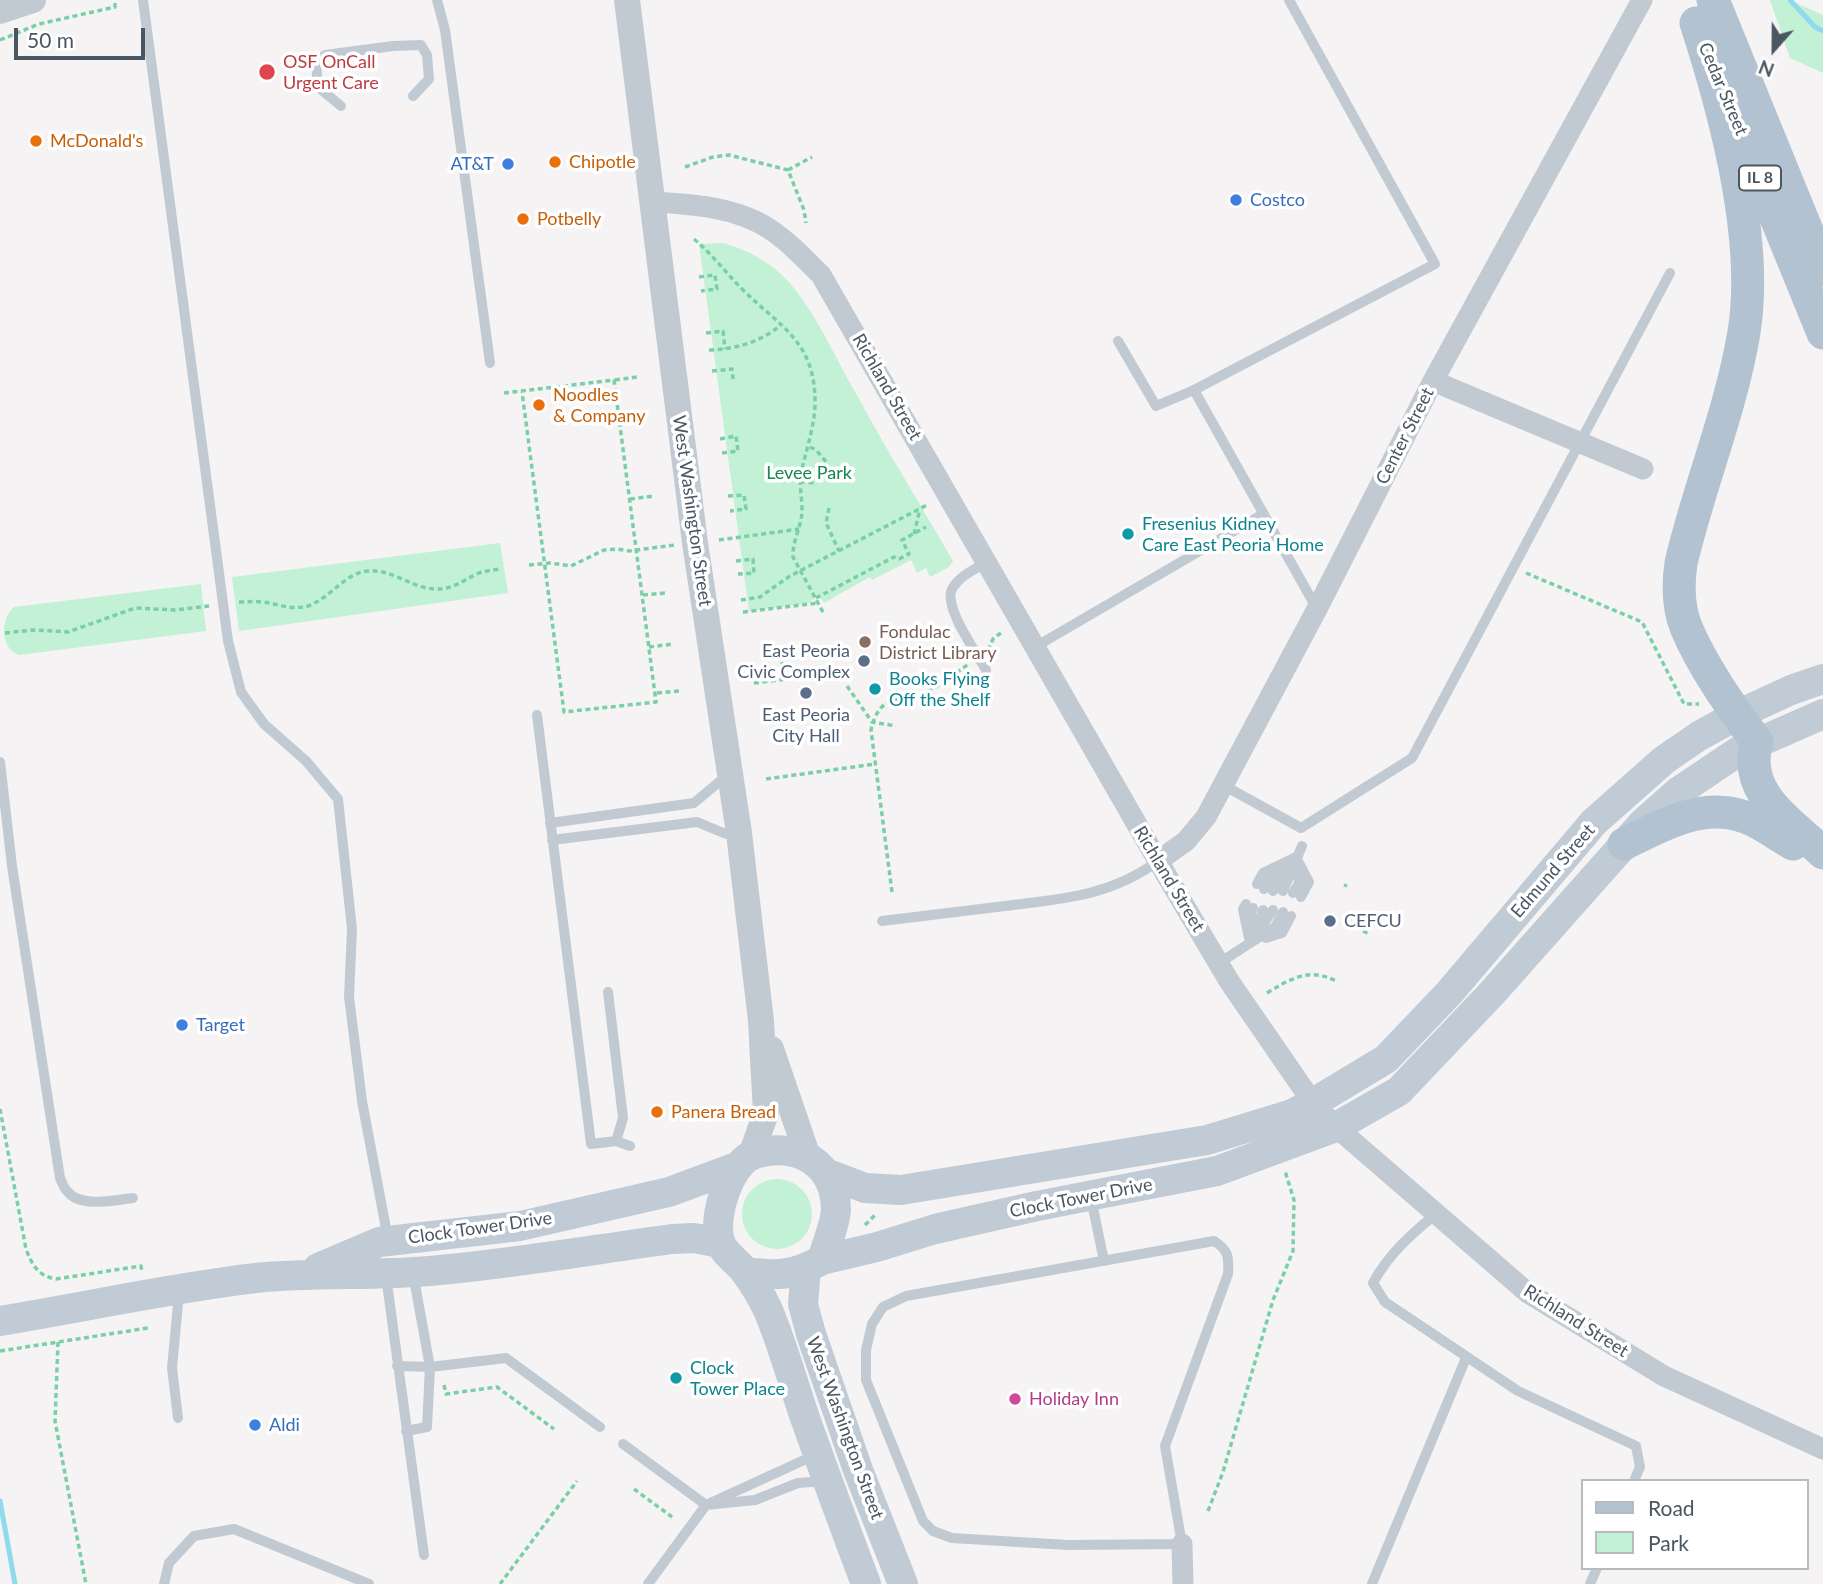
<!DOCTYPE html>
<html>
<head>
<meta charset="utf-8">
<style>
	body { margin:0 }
	#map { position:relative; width:1823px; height:1584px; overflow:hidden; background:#f5f3f3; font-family:Lato,sans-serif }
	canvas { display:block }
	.legend { position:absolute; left:1581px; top:1479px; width:228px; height:91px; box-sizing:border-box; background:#fff; border:2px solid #b7bbc0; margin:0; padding:9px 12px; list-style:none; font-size:21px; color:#4a5661 }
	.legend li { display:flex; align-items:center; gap:14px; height:35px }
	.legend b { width:35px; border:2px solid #b7bbc0 }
	.north { position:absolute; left:1739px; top:14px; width:70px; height:70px; -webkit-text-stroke:5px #fff; paint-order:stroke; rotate:201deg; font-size:19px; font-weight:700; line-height:28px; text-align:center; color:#4a5661 }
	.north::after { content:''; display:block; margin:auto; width:24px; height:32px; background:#4a5661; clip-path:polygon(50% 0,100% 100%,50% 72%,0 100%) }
	.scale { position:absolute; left:14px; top:28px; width:131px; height:32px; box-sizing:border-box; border:4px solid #4a5661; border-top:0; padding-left:9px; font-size:21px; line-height:24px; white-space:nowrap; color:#4a5661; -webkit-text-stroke:5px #fff; paint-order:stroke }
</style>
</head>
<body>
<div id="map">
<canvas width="1823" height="1584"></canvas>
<ul class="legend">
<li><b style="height:9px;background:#b3c2d1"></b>Road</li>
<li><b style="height:19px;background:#c3f1d5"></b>Park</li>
</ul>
<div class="north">N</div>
<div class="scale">50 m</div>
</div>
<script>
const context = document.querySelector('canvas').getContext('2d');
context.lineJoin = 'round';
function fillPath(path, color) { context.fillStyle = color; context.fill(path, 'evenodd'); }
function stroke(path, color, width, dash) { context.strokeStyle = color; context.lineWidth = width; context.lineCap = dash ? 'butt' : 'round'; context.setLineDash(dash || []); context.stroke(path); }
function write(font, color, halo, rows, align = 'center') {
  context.font = font + ' Lato,sans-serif'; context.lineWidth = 7; context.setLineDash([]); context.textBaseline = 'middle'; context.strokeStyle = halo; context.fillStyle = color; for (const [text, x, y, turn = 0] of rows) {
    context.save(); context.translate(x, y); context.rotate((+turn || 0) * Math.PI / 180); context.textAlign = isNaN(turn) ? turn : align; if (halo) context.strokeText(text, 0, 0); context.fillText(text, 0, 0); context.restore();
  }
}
fillPath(new Path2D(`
	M1770,0H1789L1823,15V73L1790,58Z
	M723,243C747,250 769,261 787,280C816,312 837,361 859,399C889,454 922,507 953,561L949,567L930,577L926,568L917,573L911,560L872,580L870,577L824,603L819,595L809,603L749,611L699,244Z
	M500,543L508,593L239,631L232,577Z
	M201,584L206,631L19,655C0,648 0,619 14,607Z
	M742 1214a35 35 0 1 1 70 0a35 35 0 1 1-70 0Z`), '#c3f1d5');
stroke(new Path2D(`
	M1790,0L1815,27L1823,31
	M0,1501L15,1584`), '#90daee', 5);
stroke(new Path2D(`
	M0,40L39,24L115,7V0
	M685,167L713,157L729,155L788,170L804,210L806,223
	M788,170L812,157
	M694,239C712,254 725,272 742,289C781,328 816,341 815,405C814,429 806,450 801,473C799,486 802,497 802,510C802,526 792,541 793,557L824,614
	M699,277L715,275L717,289L701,291
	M706,333L723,331L725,349
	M709,350C737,349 761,342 782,324
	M712,371L732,369L733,379
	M615,380L637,377
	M504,393L614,380L656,702L564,712L522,392
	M720,439L736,436L738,451L722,453
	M810,447L816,450L828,464
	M800,481L814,483
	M728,496L744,495L746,509L730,511
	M630,499L654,496
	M829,508L826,523L839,551
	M914,534L920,509
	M719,540L799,529
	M736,561L753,559L754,573L738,574
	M529,565L550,563L571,566L604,550L617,549L629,551L675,545
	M1526,573L1642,622L1684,704H1699
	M643,595L666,593
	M816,598L894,557L899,559L909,554L902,540L926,527
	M741,600L760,597L790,576L927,505
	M239,602C247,602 254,601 261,602C278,603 290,611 308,606C331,598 344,573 368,571C393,569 411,588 435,589C453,590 463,580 479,573C486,571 493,570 500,569
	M743,612L818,603
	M5,633L33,630L68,632L135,608L175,610L209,606
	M649,647L673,644
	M988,650L993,639L1002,632
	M782,662L784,679
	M754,683L787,679
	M847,686L872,722L896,726
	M657,693L679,691
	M766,779L875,764
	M1345,887L1346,884
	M892,892L871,730C880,691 900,704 926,692C942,685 955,673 969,664
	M1363,931L1369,934
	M1267,993C1290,979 1309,967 1336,981
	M0,1109L26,1249C32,1265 38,1276 56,1279L141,1266L142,1273
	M865,1225L877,1213
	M58,1342L55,1421L86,1584
	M0,1351L148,1328
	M444,1385L446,1394L497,1387L554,1429
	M634,1489L672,1517
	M1208,1511L1223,1472L1273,1300L1293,1251L1294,1200L1285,1171
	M500,1584L577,1481`), '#7ad0a6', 3.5, [5, 3.5]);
stroke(new Path2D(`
	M143,0L228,641L241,692L264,724L306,761L338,799L352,929L349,997L362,1101L388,1239
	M437,0L445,30L490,363
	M341,106L318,87L316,63L325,55L393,46L421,45L427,55L429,79L413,96
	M1118,341L1156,406L1194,390L1435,264L1289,0
	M1194,390L1317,609
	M1035,647L1263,514
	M986,670C977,653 943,607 952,589C959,576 975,569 987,562
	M537,715L591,1144L616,1141L630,1146
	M0,762L12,866L60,1178C62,1182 64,1189 68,1192C81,1208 115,1200 133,1198
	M1223,785L1301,828L1412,758L1670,273
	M550,823L694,803L719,782L731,780
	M552,840L697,822L726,834L738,833
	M1296,857L1309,882L1301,897
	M1257,884L1263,873L1296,857
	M1264,889L1271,876L1280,869
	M1273,891L1285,870
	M1283,891L1302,846
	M1293,893L1299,883L1297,867
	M1246,904L1243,909L1250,943
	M882,921C923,916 964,911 1005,906C1062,899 1111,896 1158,861
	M1251,926V911L1253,908
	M1254,933L1263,910
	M1256,935L1273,910
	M1266,938L1282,933L1291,916
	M1219,963L1275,927L1283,912
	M608,992L623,1118L616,1141
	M1091,1198L1104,1261
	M1436,1214C1411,1234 1388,1255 1373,1283L1385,1302L1518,1391L1636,1446L1640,1467L1634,1481
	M1214,1241C1229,1250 1229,1258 1228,1274L1165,1446L1182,1544L1068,1545L952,1538L933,1531L923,1521L866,1380V1350L872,1324L883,1307L906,1296Z
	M386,1276L424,1555
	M397,1366L430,1367L506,1358L600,1427
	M178,1418L172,1368L179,1293
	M406,1431L427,1427L430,1367L413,1273
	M623,1444L706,1505L648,1584
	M815,1455L706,1505L755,1500L798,1483L825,1481
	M164,1584L169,1563L194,1536L234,1529L369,1584
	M1372,1584L1466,1358
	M1590,1584L1597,1568`), '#c1cad2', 10);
stroke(new Path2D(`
	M653,202C691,204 735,207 768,228C788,241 804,258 821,275L1158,861L1229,981L1313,1103L1336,1127L1528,1293L1664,1376L1823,1449
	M1433,381L1643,469
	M1158,861L1186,841L1206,817L1317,609L1433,381L1642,0
	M1182,1544L1183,1584`), '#c1cad2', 21);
stroke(new Path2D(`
	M627,0L695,543L739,833L761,1021L766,1113L751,1155
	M0,11L33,0
	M771,1049L808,1157`), '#c1cad2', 26);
stroke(new Path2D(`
	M828,1174L865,1188L901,1190L1207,1140L1292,1114L1313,1103L1386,1059L1449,993L1594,822L1664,760L1699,736L1737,715L1791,690L1823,679
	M822,1260L877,1247L935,1229L1037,1206L1217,1171L1336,1127L1399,1091L1492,993L1643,823L1678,792L1739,751L1823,714
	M318,1268L379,1242L520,1226L669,1192L739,1166
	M806,1268L803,1304L811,1334L858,1470L903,1584
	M745,1272C777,1276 793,1276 822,1260C826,1246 836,1222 836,1209C835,1163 797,1141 755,1154C730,1161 712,1217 720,1241C722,1251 736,1261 743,1269C753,1282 761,1295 768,1310C782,1343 792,1380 804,1415C824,1472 845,1528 866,1584
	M0,1321C85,1307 170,1288 256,1278C314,1272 372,1276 430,1271C511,1264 591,1250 672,1239L694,1238L720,1243`), '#c1cbd6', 30);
stroke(new Path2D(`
	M1713,0L1823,270
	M1696,23C1725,112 1759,239 1744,332C1731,411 1699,486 1681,563C1678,584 1678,607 1686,627C1702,666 1732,708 1757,742C1741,793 1791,822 1823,853
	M1741,132L1823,333
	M1624,844C1660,826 1703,801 1745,817C1762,823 1777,835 1793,844`), '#b3c2d1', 33);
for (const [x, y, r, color] of [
	[267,72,9,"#e0444e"],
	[36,141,7,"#e8710a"],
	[555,162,7,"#e8710a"],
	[508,164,7,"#3f7fe0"],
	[1236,200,7,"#3f7fe0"],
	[523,219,7,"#e8710a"],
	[539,405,7,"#e8710a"],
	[1128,534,7,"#0f9aa8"],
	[865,642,7,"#8d6e63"],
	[864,661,7,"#5c6f8a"],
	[875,689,7,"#0f9aa8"],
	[806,693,7,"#5c6f8a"],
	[1330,921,7,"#5c6f8a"],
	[182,1025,7,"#3f7fe0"],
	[657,1112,7,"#e8710a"],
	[676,1378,7,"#0f9aa8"],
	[1015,1399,7,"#d1479c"],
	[255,1425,7,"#3f7fe0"]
]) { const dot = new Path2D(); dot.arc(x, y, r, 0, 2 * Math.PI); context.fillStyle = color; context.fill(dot); stroke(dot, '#fff', 2.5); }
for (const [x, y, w] of [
	[1760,178,42]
]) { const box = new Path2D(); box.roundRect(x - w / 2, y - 12.5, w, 25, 5); context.fillStyle = '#fff'; context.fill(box); stroke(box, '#4a5661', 2); }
write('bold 16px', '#4a5661', null, [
	["IL 8",1760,178]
]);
write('18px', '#be3a42', '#fff', [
	["OSF OnCall",283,62],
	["Urgent Care",283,83]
], 'left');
write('18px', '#4a5661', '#fff', [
	["Cedar Street",1723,89,67],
	["Richland Street",887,387,60],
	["Center Street",1405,436,-63],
	["West Washington Street",692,511,82],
	["Edmund Street",1553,871,-49],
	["Richland Street",1169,879,59],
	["Clock Tower Drive",1081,1198,-11],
	["Clock Tower Drive",480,1228,-8],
	["Richland Street",1576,1321,32],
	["West Washington Street",845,1428,70]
]);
write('18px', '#c56008', '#fff', [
	["McDonald's",50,141],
	["Chipotle",569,162],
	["Potbelly",537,219],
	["Noodles",553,395],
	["& Company",553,416],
	["Panera Bread",671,1112]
], 'left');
write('18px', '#366cbe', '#fff', [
	["AT&T",494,164,"right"],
	["Costco",1250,200],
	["Target",196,1025],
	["Aldi",269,1425]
], 'left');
write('18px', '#17864f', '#fff', [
	["Levee Park",809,473]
]);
write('18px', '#0d838f', '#fff', [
	["Fresenius Kidney",1142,524],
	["Care East Peoria Home",1142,545],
	["Books Flying",889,679],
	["Off the Shelf",889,700],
	["Clock",690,1368],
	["Tower Place",690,1389]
], 'left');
write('18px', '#785e54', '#fff', [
	["Fondulac",879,632],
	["District Library",879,653]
], 'left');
write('18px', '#4e5e75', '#fff', [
	["East Peoria",850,651],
	["Civic Complex",850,672],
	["East Peoria",806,715,"center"],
	["City Hall",806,736,"center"],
	["CEFCU",1344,921,"left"]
], 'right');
write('18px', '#b23c85', '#fff', [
	["Holiday Inn",1029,1399]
], 'left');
</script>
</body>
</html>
